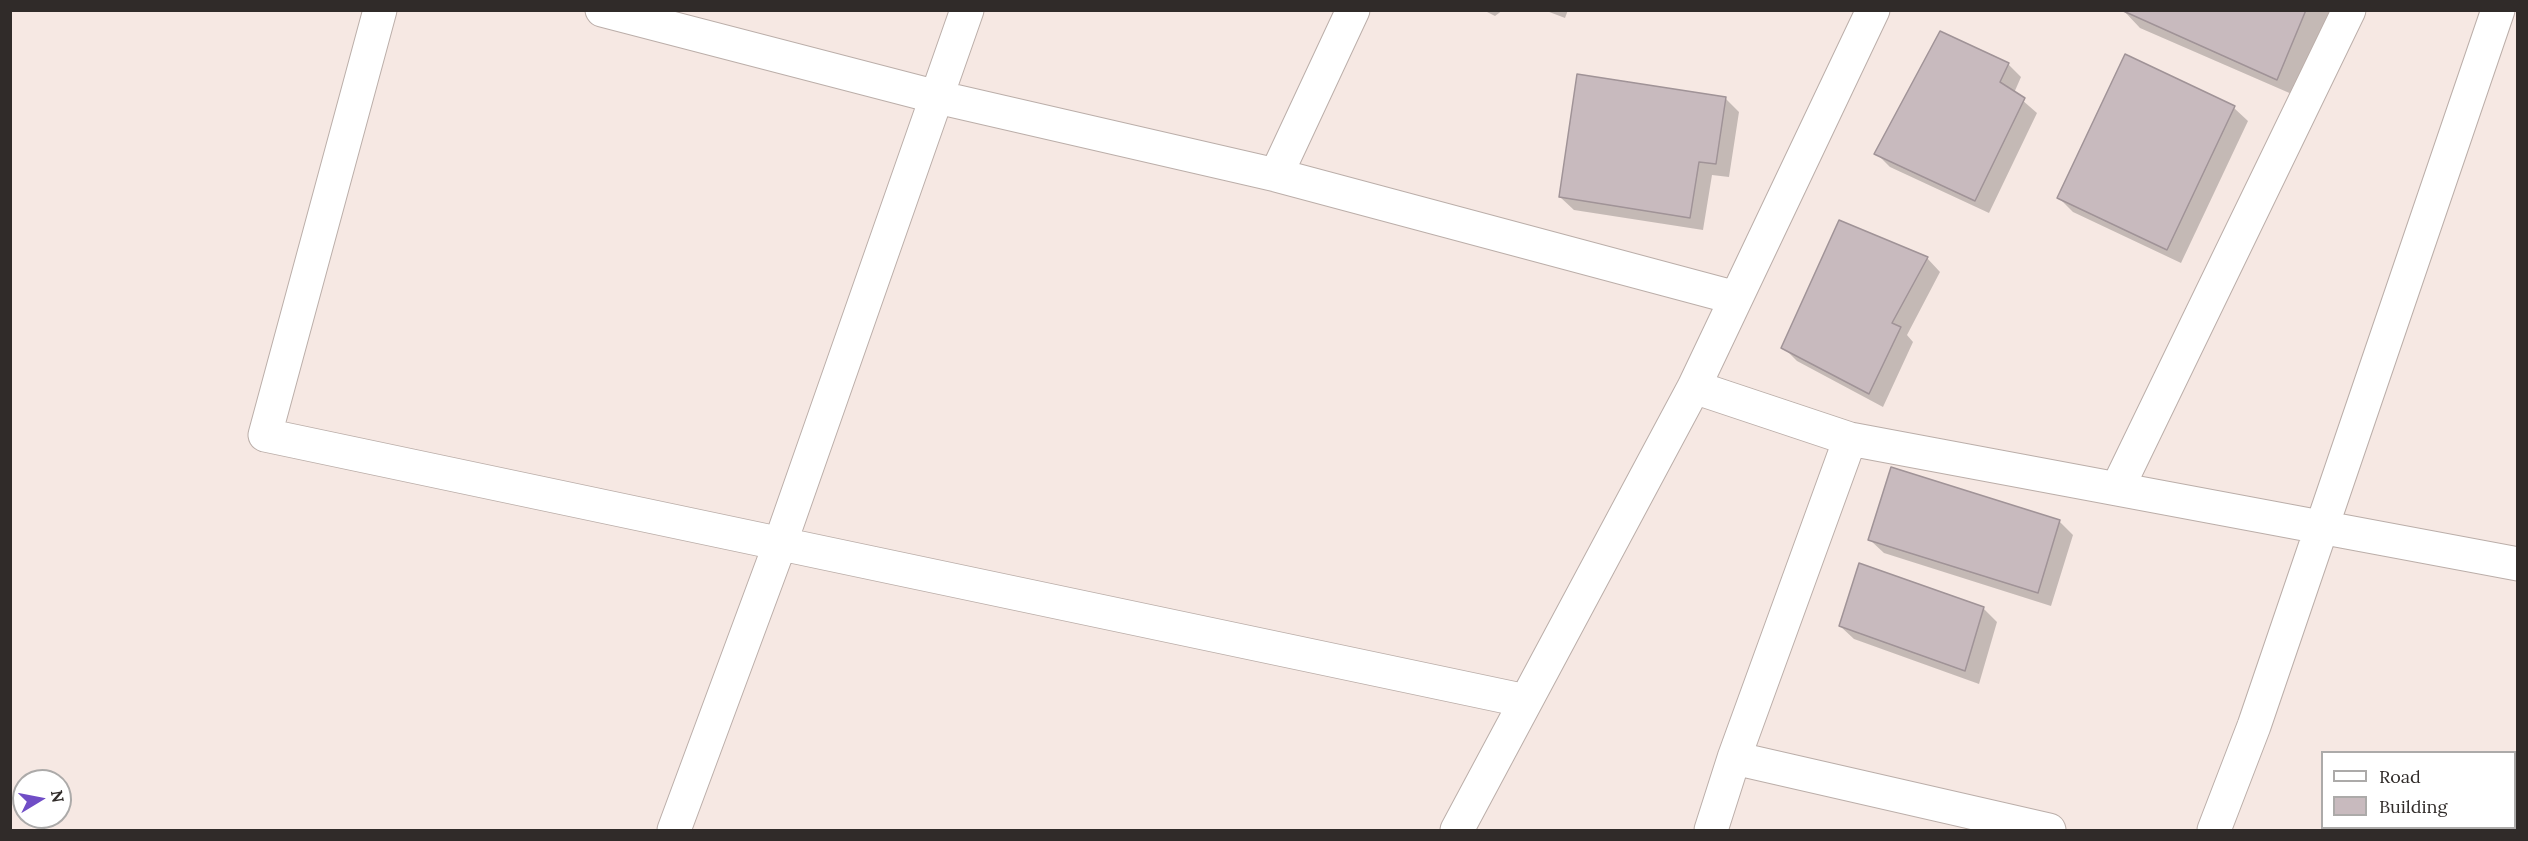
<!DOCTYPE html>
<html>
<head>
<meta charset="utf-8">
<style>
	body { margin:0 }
	#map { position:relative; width:2528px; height:841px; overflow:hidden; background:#f6e8e3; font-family:Lora,serif }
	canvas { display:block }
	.frame { position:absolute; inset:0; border:12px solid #302b29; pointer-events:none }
	.legend { position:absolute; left:2321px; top:751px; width:195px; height:78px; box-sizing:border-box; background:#fff; border:2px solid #acaaa9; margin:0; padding:8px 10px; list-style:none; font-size:18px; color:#302b29 }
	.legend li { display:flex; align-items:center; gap:12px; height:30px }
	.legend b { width:30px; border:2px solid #acaaa9 }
	.north { position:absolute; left:12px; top:769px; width:60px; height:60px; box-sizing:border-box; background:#fff; border:2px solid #acaaa9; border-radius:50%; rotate:80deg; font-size:16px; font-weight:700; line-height:24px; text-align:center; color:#302b29 }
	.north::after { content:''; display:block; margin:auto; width:21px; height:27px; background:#704dc6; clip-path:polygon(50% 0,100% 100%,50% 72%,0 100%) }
</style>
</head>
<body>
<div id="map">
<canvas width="2528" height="841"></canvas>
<div class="frame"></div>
<ul class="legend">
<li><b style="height:8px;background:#fff"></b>Road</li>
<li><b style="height:16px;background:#c8babe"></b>Building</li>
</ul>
<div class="north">N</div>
</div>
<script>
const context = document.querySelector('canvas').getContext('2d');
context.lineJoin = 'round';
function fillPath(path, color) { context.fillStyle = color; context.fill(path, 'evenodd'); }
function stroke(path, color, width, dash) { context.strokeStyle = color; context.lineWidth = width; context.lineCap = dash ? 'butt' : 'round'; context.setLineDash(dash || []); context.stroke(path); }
fillPath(new Path2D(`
	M1483,10H1503L1495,16Z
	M1544,10H1568L1565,18Z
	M2123,10H2330L2294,95L2140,28Z
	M2008,64L2021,77L2014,93L2037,113L1989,213L1890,167L1876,153Z
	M1726,99L1739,112L1729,177L1712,175L1703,230L1574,210L1560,197Z
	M2234,108L2248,121L2181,263L2073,212L2059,198Z
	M1927,258L1940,272L1907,335L1913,342L1883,407L1797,361L1783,347Z
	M2059,521L2073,535L2051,606L1884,553L1870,540Z
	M1983,608L1997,622L1979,684L1854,639L1840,626Z`), '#0003');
const building = new Path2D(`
	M2121,10H2306L2277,80Z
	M1940,31L2009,63L2000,82L2025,98L1975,201L1874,154Z
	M2125,54L2235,106L2167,250L2057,198Z
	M1577,74L1726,97L1716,164L1699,162L1690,218L1559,197Z
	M1839,220L1928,257L1892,323L1901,327L1869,394L1781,348Z
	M1891,467L2060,520L2038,593L1868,540Z
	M1859,563L1984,607L1965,671L1839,626Z`);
fillPath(building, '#c8babe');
stroke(building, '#a09397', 1.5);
const street = new Path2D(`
	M380,10L265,435L1526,701
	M602,10L937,97L1276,175L1736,298
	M1276,175L1353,10
	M1694,387L1850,439L2518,564
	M2117,489L2349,10
	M1734,758L2049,830
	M674,830L780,544L967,10
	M1457,830L1694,387L1873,10
	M1711,830L1734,758L1850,439
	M2214,830L2254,726L2498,10`);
stroke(street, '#bbaea9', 35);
stroke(street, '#fff', 33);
</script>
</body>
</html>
